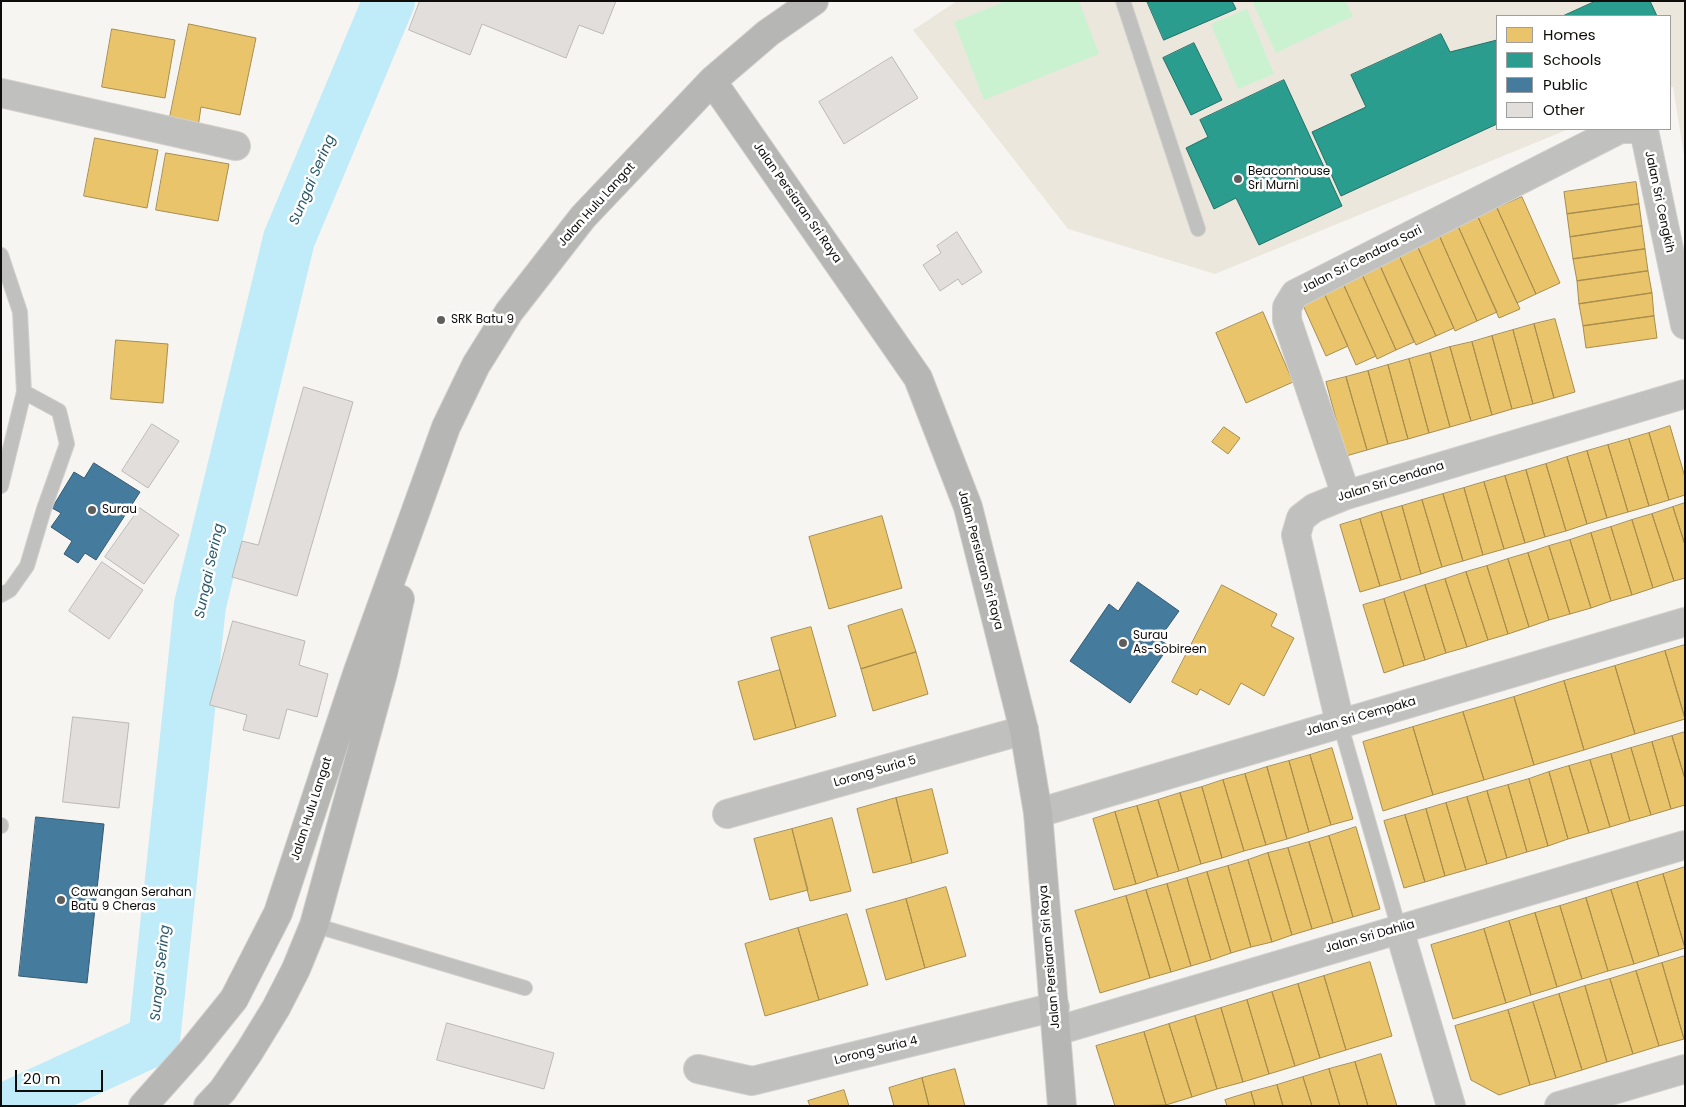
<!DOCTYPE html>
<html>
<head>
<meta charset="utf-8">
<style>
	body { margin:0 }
	#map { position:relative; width:1686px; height:1107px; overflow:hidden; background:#f7f5f1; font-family:Poppins,sans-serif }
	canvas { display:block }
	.frame { position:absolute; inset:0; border:2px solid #0e0d0b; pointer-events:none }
	.legend { position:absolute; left:1496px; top:15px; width:175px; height:115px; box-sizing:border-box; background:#fff; border:1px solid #9f9e9d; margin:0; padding:6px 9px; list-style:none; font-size:15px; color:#0e0d0b }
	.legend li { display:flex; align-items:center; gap:10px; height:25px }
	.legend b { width:25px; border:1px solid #9f9e9d }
	.scale { position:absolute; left:15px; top:1070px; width:88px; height:22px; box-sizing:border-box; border:2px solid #0e0d0b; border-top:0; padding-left:6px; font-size:15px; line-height:18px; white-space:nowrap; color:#0e0d0b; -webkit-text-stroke:4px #fff; paint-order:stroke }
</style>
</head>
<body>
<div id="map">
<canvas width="1686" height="1107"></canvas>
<div class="frame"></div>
<ul class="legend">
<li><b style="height:14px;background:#e9c46a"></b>Homes</li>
<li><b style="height:14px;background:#2a9d8f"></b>Schools</li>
<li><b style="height:14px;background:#457b9d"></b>Public</li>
<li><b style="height:14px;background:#e1dedc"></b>Other</li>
</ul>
<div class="scale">20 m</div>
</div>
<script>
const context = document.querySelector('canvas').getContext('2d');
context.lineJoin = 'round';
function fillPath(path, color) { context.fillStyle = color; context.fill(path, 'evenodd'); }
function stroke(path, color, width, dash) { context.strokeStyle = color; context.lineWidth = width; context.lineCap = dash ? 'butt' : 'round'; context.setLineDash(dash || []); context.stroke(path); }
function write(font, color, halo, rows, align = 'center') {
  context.font = font + ' Poppins,sans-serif'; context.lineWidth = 5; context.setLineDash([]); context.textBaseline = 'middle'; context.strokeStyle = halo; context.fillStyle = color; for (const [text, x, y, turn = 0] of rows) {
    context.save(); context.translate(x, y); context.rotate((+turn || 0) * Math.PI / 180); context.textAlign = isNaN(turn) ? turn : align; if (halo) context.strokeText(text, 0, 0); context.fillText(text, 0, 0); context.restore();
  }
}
fillPath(new Path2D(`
	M957,1H1685V162L1673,87H1670V16H1497V129H1569L1215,274L1068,229L913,30Z`), '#ebe7dd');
fillPath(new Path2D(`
	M1006,1H1079L1099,54L984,100L954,22Z
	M1252,1H1346L1353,16L1276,53Z
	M1247,9L1274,74L1238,89L1211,24Z`), '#caf2d1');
const homes = new Path2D(`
	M189,24L256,38L240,115L201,107L198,127L169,122Z
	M112,29L175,40L165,98L102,87Z
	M95,138L158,150L147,208L84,196Z
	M166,153L229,164L218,221L156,210Z
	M1636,182L1639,204L1567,214L1564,192Z
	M1522,197L1560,283L1536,294L1497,208Z
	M1639,204L1642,226L1570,237L1567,214Z
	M1497,208L1536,294L1517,303L1478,217Z
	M1478,217L1520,309L1499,318L1458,226Z
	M1458,226L1497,312L1477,321L1439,235Z
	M1642,226L1645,249L1573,259L1570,237Z
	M1439,235L1477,321L1455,331L1417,245Z
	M1417,245L1454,328L1436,336L1398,253Z
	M1645,249L1648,271L1577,281L1573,259Z
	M1398,253L1436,336L1416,345L1379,263Z
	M1380,266L1414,342L1396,350L1362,274Z
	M1360,270L1396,350L1377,359L1341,279Z
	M1648,271L1652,293L1579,304L1577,281Z
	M1341,279L1376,356L1356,365L1324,293Z
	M1324,293L1348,346L1326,356L1302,303Z
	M1652,293L1654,316L1583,326L1579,304Z
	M1263,312L1293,382L1246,403L1216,333Z
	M1654,316L1657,338L1586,348L1583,326Z
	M1555,319L1575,392L1554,398L1534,324Z
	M1534,324L1554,398L1533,404L1513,330Z
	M1513,330L1533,404L1512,409L1492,336Z
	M1492,336L1512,409L1492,415L1472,342Z
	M116,340L168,344L163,403L111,399Z
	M1472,342L1492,415L1471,421L1450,347Z
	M1450,347L1471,421L1450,427L1430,353Z
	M1430,353L1450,427L1429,433L1409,359Z
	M1409,359L1429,433L1408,439L1388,365Z
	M1388,365L1408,439L1388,444L1368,371Z
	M1368,371L1388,444L1367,450L1346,377Z
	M1346,377L1367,450L1346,456L1326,382Z
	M1670,426L1685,477V495L1669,500L1649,433Z
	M1224,427L1240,438L1228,454L1212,442Z
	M1649,433L1669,500L1649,506L1629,439Z
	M1629,439L1649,506L1628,512L1608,445Z
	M1608,445L1628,512L1607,518L1587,451Z
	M1587,451L1607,518L1587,524L1567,457Z
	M1567,457L1587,524L1566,531L1546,464Z
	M1546,464L1566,531L1545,537L1526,470Z
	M1526,470L1545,537L1525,543L1505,476Z
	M1505,476L1525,543L1504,549L1484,482Z
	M1484,482L1504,549L1483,555L1464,488Z
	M1464,488L1483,555L1463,561L1443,494Z
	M1443,494L1463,561L1442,567L1422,500Z
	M1422,500L1442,567L1421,574L1402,506Z
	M1685,503V545L1673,507Z
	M1402,506L1421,574L1401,580L1381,512Z
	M1673,507L1685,545V578L1674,581L1652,514Z
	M1381,512L1401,580L1380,586L1360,519Z
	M1652,514L1674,581L1653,588L1632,520Z
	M882,516L902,588L829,609L809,537Z
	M1360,519L1380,586L1360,592L1340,525Z
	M1632,520L1653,588L1632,595L1611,527Z
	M1611,527L1632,595L1611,601L1591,533Z
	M1591,533L1611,601L1591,608L1570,540Z
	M1570,540L1591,608L1570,614L1549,546Z
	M1549,546L1570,614L1549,620L1528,553Z
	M1528,553L1549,620L1529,627L1508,559Z
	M1508,559L1529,627L1508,634L1487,566Z
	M1487,566L1508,634L1488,640L1466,572Z
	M1466,572L1488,640L1467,647L1445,579Z
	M1445,579L1467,647L1446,653L1425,585Z
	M1222,585L1277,614L1271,626L1294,638L1264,696L1241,683L1229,705L1200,689L1197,695L1172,682Z
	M1425,585L1446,653L1425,660L1404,592Z
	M1404,592L1425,660L1404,666L1384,599Z
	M1384,599L1404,666L1384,673L1363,605Z
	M902,609L916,652L861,669L848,626Z
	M811,627L836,716L796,728L771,638Z
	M1685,645V718L1665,651Z
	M1665,651L1685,719L1635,734L1615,666Z
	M916,652L928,694L873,711L861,669Z
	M1615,666L1635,734L1584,750L1564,681Z
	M780,670L796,728L754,740L738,682Z
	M1564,681L1584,750L1534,765L1514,697Z
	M1514,697L1534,765L1484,780L1463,712Z
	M1463,712L1484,780L1433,795L1413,727Z
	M1413,727L1433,795L1383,811L1363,742Z
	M1685,732V779L1672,736Z
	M1672,736L1685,779V805L1671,809L1652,742Z
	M1652,742L1671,809L1651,815L1631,748Z
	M1332,748L1353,819L1331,825L1310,755Z
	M1631,748L1651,815L1630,821L1611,754Z
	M1611,754L1630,821L1610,827L1590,760Z
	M1310,755L1331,825L1309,832L1289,761Z
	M1590,760L1610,827L1589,833L1569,766Z
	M1289,761L1309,832L1287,839L1267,767Z
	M1569,766L1589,833L1568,839L1549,772Z
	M1267,767L1287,839L1266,845L1245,774Z
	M1549,772L1568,839L1548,846L1529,779Z
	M1245,774L1266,845L1244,851L1223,780Z
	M1529,779L1548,846L1527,852L1508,785Z
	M1223,780L1244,851L1222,858L1202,787Z
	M1508,785L1527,852L1507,858L1487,791Z
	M1202,787L1222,858L1201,864L1180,793Z
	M932,789L948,853L912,863L896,798Z
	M1487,791L1507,858L1487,864L1467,797Z
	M1180,793L1201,864L1179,871L1158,800Z
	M1467,797L1487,864L1466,870L1446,803Z
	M896,798L912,863L873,873L857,809Z
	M1158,800L1179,871L1158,877L1137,806Z
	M1446,803L1466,870L1445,876L1426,809Z
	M1137,806L1158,877L1136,884L1115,812Z
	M1426,809L1445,876L1425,882L1405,815Z
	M1115,812L1136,884L1114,890L1093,819Z
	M1405,815L1425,882L1404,888L1384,821Z
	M832,818L851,891L810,901L792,829Z
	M1356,827L1380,909L1353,917L1329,836Z
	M792,829L808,890L770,900L754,839Z
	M1329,836L1353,917L1333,923L1309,842Z
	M1309,842L1333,923L1312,929L1288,848Z
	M1288,848L1312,929L1292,935L1268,853Z
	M1268,853L1292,935L1272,942L1248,860Z
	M1248,860L1272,942L1251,947L1228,866Z
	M1228,866L1251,947L1231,953L1207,872Z
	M1685,867V948L1663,874Z
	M1207,872L1231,953L1211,960L1187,878Z
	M1663,874L1685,948L1659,956L1637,882Z
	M1187,878L1211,960L1191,966L1167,884Z
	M1637,882L1659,956L1634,964L1611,890Z
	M1167,884L1191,966L1171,972L1146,890Z
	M946,887L966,956L925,968L906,899Z
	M1146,890L1171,972L1150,978L1126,896Z
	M1611,890L1634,964L1608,971L1586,898Z
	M1126,896L1150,978L1100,993L1075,911Z
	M1586,898L1608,971L1582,979L1560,906Z
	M906,899L925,968L886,980L866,910Z
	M1560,906L1582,979L1557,987L1535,913Z
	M1535,913L1557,987L1531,995L1509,921Z
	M847,914L868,985L819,1000L798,928Z
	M1509,921L1531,995L1506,1003L1484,929Z
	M798,928L819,1000L765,1016L745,944Z
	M1484,929L1506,1003L1453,1019L1431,945Z
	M1685,956V1039H1684L1662,963Z
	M1370,962L1392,1036L1346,1050L1324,976Z
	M1662,963L1684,1039L1659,1046L1636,971Z
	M1636,971L1659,1046L1633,1054L1610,979Z
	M1324,976L1346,1050L1320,1058L1298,984Z
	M1610,979L1633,1054L1607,1062L1585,986Z
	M1298,984L1320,1058L1295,1066L1272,992Z
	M1585,986L1607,1062L1582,1070L1559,994Z
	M1272,992L1295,1066L1269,1074L1247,1000Z
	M1559,994L1582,1070L1556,1078L1533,1002Z
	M1247,1000L1269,1074L1243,1082L1221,1008Z
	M1533,1002L1556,1078L1530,1085L1508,1010Z
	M1221,1008L1243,1082L1217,1089L1195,1016Z
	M1508,1010L1530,1085L1499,1095L1471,1080L1455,1026Z
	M1195,1016L1217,1089L1192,1097L1169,1024Z
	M1169,1024L1192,1097L1166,1105L1144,1032Z
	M1144,1032L1166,1105L1115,1106L1096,1046Z
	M1381,1054L1397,1106H1368L1355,1062Z
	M1355,1062L1368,1106H1340L1329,1069Z
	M955,1069L965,1106H929L922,1078Z
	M1329,1069L1340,1106H1312L1303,1077Z
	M1303,1077L1312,1106H1283L1277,1085Z
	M922,1078L929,1106H894L889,1088Z
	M1277,1085L1283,1106H1255L1251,1092Z
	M844,1090L849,1106H810L808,1101Z
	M1251,1092L1255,1106H1227L1225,1100Z`);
fillPath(homes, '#e9c46a');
stroke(homes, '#a78d4e', 1);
const schools = new Path2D(`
	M1147,1H1232L1236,9L1164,40Z
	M1596,1H1650L1657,16H1563Z
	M1441,34L1450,52L1497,40V124L1341,196L1312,132L1366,107L1351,75Z
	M1194,43L1222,100L1191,115L1163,58Z
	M1284,80L1342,206L1259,245L1236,198L1214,209L1186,148L1208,137L1200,120Z`);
fillPath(schools, '#2a9d8f');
stroke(schools, '#227267', 1);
const public = new Path2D(`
	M94,463L140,492L96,560L85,553L78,563L64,554L72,541L51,527L61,513L52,508L74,472L84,478Z
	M1138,582L1179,611L1159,639L1169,646L1130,703L1070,661L1109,604L1118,611Z
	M36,817L104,824L87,983L19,976Z`);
fillPath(public, '#457b9d');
stroke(public, '#345a71', 1);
stroke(new Path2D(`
	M11,1106L154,1040L200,605L289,239L389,1`), '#c0ebf9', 52);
const building = new Path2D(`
	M420,1H616L603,34L579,25L566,58L482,24L470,55L409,30Z
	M892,57L918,98L844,144L819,102Z
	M957,232L982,272L962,285L958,279L940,291L923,265L941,253L937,246Z
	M304,387L353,402L297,596L232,577L242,541L258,545Z
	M152,424L179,441L148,488L122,471Z
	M140,508L179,535L144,584L105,557Z
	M102,562L143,590L109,639L69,611Z
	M233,621L305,641L299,665L328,674L317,717L287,709L279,739L243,730L247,715L210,705Z
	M73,717L129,723L119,808L63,802Z
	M447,1023L554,1053L544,1089L437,1060Z`);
fillPath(building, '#e1dedc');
stroke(building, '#bbb8b7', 1);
const lane = new Path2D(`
	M1123,1L1198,229
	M1,255L20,312L24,392L1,486
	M1,595L10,590L27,566L44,509L67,444L59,411L24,392
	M1340,723L1399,929
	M1,825V826
	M314,925L525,988`);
const street = new Path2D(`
	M1,93L236,146
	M1346,495L1287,320V307L1295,294L1620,129H1636L1645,135L1685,325
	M1340,723L1296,535L1301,518L1314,508L1346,495L1685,394
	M1038,813L1685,622
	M727,814L1024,730
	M1399,929L1451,1106
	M1056,1031L1685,845
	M698,1069L752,1081L1055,1007
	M1559,1106L1685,1069`);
const secondary = new Path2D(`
	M712,81L918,378L968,507L1024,730L1038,813L1062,1106
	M143,1106L192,1051L234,999L278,913L358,671L446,427L476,365L509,312L583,217L712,81L768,33L814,1
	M208,1106L223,1090L249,1052L276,1008L296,969L314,925L383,673L400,599`);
stroke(lane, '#d1d0cd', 16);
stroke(street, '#d1d0cd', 30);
stroke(secondary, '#d1d0cd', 30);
stroke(lane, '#c0c0bf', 14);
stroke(street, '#c0c0bf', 28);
stroke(secondary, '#b6b6b4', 28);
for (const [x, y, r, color] of [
	[1238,179,5,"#605e5c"],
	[441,320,5,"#605e5c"],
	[92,510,5,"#605e5c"],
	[1123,643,5,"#605e5c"],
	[61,900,5,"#605e5c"]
]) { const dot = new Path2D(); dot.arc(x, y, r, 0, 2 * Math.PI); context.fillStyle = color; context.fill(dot); stroke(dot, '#fff', 2); }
write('12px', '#0e0d0b', '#fff', [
	["Beaconhouse",1248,172],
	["Sri Murni",1248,186],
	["SRK Batu 9",451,320],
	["Surau",102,510],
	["Surau",1133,636],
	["As-Sobireen",1133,650],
	["Cawangan Serahan",71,893],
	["Batu 9 Cheras",71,907]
], 'left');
write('12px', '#0e0d0b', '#fff', [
	["Jalan Sri Cengkih",1659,202,78],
	["Jalan Persiaran Sri Raya",797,203,55],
	["Jalan Hulu Langat",597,205,-48],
	["Jalan Sri Cendara Sari",1362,260,-27],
	["Jalan Sri Cendana",1391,482,-17],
	["Jalan Persiaran Sri Raya",980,560,75],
	["Jalan Sri Cempaka",1361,717,-16],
	["Lorong Suria 5",875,772,-16],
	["Jalan Hulu Langat",312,809,-72],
	["Jalan Sri Dahlia",1370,937,-16],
	["Jalan Persiaran Sri Raya",1050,957,-95],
	["Lorong Suria 4",876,1051,-14]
]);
write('italic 14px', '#295a6b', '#fff', [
	["Sungai Sering",313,180,-67],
	["Sungai Sering",210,571,-78],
	["Sungai Sering",161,973,-84]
]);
</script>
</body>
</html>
